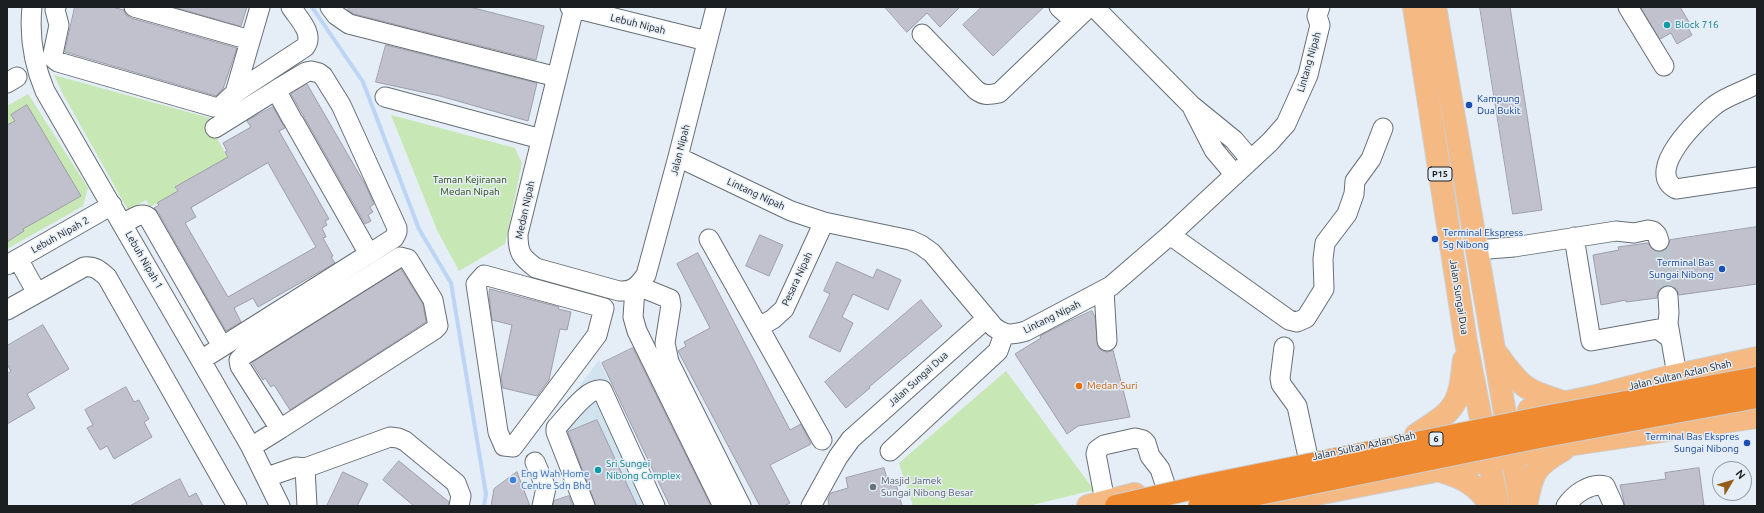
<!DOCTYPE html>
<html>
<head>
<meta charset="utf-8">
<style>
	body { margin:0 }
	#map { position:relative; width:1764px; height:513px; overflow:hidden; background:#e5eef6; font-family:Ubuntu,sans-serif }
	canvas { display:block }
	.frame { position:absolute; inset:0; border:8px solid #1c1f22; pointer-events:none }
	.north { position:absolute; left:1712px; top:461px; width:40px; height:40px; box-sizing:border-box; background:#e5eef6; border:1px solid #959ba1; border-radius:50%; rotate:52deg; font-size:11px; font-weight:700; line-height:16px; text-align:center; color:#1c1f22 }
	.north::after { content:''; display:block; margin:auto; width:14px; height:18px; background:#955e18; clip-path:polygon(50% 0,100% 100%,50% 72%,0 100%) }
</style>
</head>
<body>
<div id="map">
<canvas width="1764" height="513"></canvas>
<div class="frame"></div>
<div class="north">N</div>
</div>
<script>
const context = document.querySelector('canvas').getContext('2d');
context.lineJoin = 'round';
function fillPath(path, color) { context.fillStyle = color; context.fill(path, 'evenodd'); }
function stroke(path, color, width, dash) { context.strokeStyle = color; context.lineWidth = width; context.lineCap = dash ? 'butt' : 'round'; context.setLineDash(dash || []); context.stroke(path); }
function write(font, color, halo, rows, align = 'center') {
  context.font = font + ' Ubuntu,sans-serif'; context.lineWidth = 3; context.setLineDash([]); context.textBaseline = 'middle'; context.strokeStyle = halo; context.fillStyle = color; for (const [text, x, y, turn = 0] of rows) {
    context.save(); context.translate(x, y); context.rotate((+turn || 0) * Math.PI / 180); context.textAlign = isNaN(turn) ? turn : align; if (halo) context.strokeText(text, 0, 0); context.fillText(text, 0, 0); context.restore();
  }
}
fillPath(new Path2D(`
	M599,360L667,506H581L549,427Z`), '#d2e3f0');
fillPath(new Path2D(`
	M54,75L217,120L209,125L233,166L175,188L180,196H170L150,207L146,200L128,210L63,94Z
	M28,94L88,188L83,206L7,249V106Z
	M391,115L515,148L522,163L505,244L459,271L437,230Z
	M1006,371L1094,490L1028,506H913L899,463Z`), '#c7e7b5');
stroke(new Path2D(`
	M312,7L363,82L419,229L451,283L486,494L484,506`), '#bcd4f6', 4);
const building = new Path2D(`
	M75,7H112L124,10L126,15L131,18L237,48L223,89L216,96L65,52Z
	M174,7H247L241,26Z
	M349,7H470L544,26L536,60L354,14L348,10Z
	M885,7H960L940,27L927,13L907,32Z
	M982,7H1044L993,56L963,25Z
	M1480,7H1510L1542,210L1513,214Z
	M1641,7H1680L1689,22L1686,24L1692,35L1677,44L1671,33L1660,39Z
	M386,45L537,83L528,121L440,96L376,82Z
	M307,84L366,186L374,204L370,207L373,212L368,215L371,221L365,224L291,94Z
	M27,105L81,196L23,229L24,231L7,242V125L15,121L11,115Z
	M273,107L285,128L279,131L329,219L325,221L327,225L322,228L326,237L323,238L333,256L331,257L335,263L258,307L253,298L234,308L241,322L226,331L158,212L154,208L159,205L157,203L178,191L175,187L228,157L225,152L227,151L223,143L251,127L247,121ZM268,163L316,247L228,297L185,223L196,217L191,208Z
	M1757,227V284L1679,295L1677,290L1673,286L1667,285L1662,287L1658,291L1657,298L1626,302V300L1601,305L1593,255L1619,250L1618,247L1648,243L1652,249L1656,252H1662L1667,248L1670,240Z
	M760,235L783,245L769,276L746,266Z
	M698,253L790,430L801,424L811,444L770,465L790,503L784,506H760L678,351L686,346L684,342L710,328L677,264Z
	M837,262L873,278L877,269L901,280L888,310L853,294L842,317L853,323L840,352L809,337L830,294L824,291Z
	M401,269L423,304L426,322L290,410L274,385L271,387L265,378L263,380L252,363Z
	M490,289L559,307L558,309L571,312L567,330L560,329L549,380L537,396L503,388L501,377L512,325L492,320L489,295Z
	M921,300L942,326L869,387L870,388L846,408L825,382Z
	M1092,311L1095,317L1098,347L1102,351L1107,352L1113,350L1130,417L1078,426L1067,434L1015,354L1041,338L1040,336L1065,323Z
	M43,325L69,369L27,394L35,408L7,424V374L11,371L7,364V346Z
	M633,348L711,506H670L602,363Z
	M126,387L134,402L139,400L149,419L144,422L152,437L114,459L107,446L100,450L87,428L93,425L85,410Z
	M597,420L637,506H596L568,432Z
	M399,461L449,502L448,506H414L383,480Z
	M884,468L889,486L896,484L902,506H829L828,499L831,493L848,488L846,478Z
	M1699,468L1704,506H1625L1620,485L1666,479L1665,473Z
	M343,472L368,484L357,506H327Z
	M517,472L530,506H491L494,489Z
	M180,479L189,497L196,493L203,506H130Z
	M569,496L573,506H553L554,501Z`);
fillPath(building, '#c0c1cc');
stroke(building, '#9d9ea9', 1);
stroke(new Path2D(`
	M1659,241L1668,296`), '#bdc5cc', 19, [19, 10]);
const minor = new Path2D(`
	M32,7C29,36 34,65 45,91L251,447L280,506
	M56,7L55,10L59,25L53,54L54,59L58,62L214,107H220L235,93L305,47C315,34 298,18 291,7
	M134,7L250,40
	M330,7L336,15L349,24L557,77
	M570,7L707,41
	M1059,7L1074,21
	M1094,7L1191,105L1234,140L1251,160
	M1628,7L1664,66
	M574,8L518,234C518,253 521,257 536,268L619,291C633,292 638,286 646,275L678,157L716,7
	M922,34L976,90C984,96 989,95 999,93L1089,7
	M7,83L17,77
	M1757,84C1744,91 1727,96 1715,105C1700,117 1643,171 1676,189L1757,177
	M235,93L260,7
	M385,97L541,139
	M1193,109L1214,150L1235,175
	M292,119L276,90L306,72L311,71L319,73L323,76L341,105L397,228V232L394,238L369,254L294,122
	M215,128L276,90
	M678,157L791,211L824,222L910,240L921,245L932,253L994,327C1006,336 1011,335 1026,331L1111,286L1170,235L1270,142L1286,124L1308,75L1320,25L1317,16L1320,7
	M123,224C131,220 140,211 148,217L222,346
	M1170,235L1289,320L1297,322L1306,318L1324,289L1323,259L1325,243L1347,214L1354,194L1355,181L1371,159L1383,128
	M1574,237L1591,341L1658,329L1670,338
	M709,239L822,440
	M1476,250L1514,247L1616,231L1634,233L1648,230L1653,231L1657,235L1659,241
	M400,257L408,259L433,300L438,326L434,330L280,429L240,366L239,360L244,355Z
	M18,259L37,293
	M7,265L112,205
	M484,275L604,308L597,335L513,447L504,446L498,432L476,284Z
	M638,286L670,299L671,305L665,343L669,362L741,506
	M635,289L633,317L637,331L723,506
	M1104,290L1107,341
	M1668,296L1669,313L1668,323L1677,375
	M7,310L84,267C95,266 99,270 107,277L237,506
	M759,327L773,319L784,309L824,222
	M1284,347L1280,378L1281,384L1297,406L1308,457
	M201,360L369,254
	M251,447L280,429
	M890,451L998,351L1004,334
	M535,462L546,488L542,506
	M267,477L296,467L305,468
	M1105,501L1096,454L1097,450L1104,445L1135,438L1143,440L1146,443L1150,456L1160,469L1166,487
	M307,506L305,468L390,437L398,438L405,441L456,483L461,496L459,506
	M585,506L556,432V428C566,418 587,387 602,390L655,506
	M811,506L838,457L851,439L986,319
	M1566,506C1574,494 1591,482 1605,486L1614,506`);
const major = new Path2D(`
	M1414,7L1466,342L1498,506
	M1435,7L1521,506
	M1497,354C1520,386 1525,391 1564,402
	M1529,410L1596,396L1668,377L1757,358
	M1416,435C1430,425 1449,416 1456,400C1462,388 1462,372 1464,360
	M1440,471C1465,478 1476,485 1492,506
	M1088,506L1135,494
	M1255,506L1574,444L1757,417
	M1526,506C1532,474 1534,466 1563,450`);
stroke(minor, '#676f76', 21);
stroke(major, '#cdcece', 24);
stroke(minor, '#fff', 19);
stroke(major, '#f5b983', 22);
const highwayBridge = new Path2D(`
	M1116,506L1203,486L1550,416L1757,378
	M1199,506L1539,437L1757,397`);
stroke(highwayBridge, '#cdcece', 24, []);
stroke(highwayBridge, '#ef8a31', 22);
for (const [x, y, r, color] of [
	[1667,25,4,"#0f9aa8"],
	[1469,105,4,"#1a4fb4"],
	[1435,239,4,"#1a4fb4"],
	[1722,269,4,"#1a4fb4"],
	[1079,386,4,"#e8710a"],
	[1747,443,4,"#1a4fb4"],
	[598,470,4,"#0f9aa8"],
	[513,480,4,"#3f7fe0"],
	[873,487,4,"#6b7280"]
]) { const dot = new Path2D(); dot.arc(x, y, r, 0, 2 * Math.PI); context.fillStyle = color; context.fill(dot); stroke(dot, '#e5eef6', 1.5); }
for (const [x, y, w] of [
	[1440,174,24],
	[1436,439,14]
]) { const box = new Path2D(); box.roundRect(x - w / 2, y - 7, w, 14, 3); context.fillStyle = '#e5eef6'; context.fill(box); stroke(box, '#1c1f22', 1); }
write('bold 9px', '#1c1f22', null, [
	["P15",1440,174],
	["6",1436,439]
]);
write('10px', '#1c1f22', '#e5eef6', [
	["Lebuh Nipah",638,24,14],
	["Lintang Nipah",1309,62,-74],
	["Jalan Nipah",680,150,-76],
	["Lintang Nipah",756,194,25],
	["Medan Nipah",525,210,-78],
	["Lebuh Nipah 2",60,235,-29],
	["Lebuh Nipah 1",144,260,60],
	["Pesara Nipah",797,279,-65],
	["Jalan Sungai Dua",1459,297,81],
	["Lintang Nipah",1052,317,-26],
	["Jalan Sultan Azlan Shah",1680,375,-13],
	["Jalan Sungai Dua",918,379,-42],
	["Jalan Sultan Azlan Shah",1364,446,-12]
]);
write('10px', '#0d838f', '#e5eef6', [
	["Block 716",1675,25],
	["Sri Sungei",606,464],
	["Nibong Complex",606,476]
], 'left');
write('10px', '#164399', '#e5eef6', [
	["Kampung",1477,99],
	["Dua Bukit",1477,111],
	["Terminal Ekspress",1443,233],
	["Sg Nibong",1443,245],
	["Terminal Bas",1714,263,"right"],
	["Sungai Nibong",1714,275,"right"],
	["Terminal Bas Ekspres",1739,437,"right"],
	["Sungai Nibong",1739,449,"right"]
], 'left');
write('10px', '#264608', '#e5eef6', [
	["Taman Kejiranan",470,180],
	["Medan Nipah",470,192]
]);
write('10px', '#c56008', '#e5eef6', [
	["Medan Suri",1087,386]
], 'left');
write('10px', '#366cbe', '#e5eef6', [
	["Eng Wah Home",521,474],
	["Centre Sdn Bhd",521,486]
], 'left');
write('10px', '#5b616d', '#e5eef6', [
	["Masjid Jamek",881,481],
	["Sungai Nibong Besar",881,493]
], 'left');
</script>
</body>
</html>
